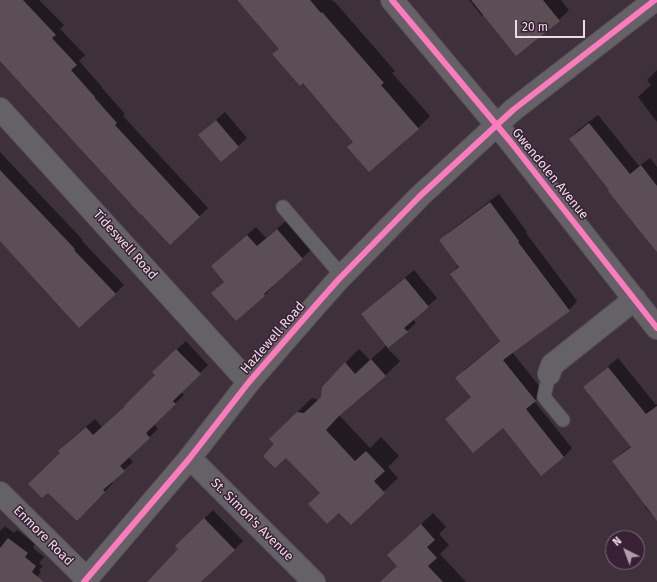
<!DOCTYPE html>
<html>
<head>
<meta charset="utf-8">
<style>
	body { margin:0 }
	#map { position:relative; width:657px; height:582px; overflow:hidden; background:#3e313c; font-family:"Fira Sans",sans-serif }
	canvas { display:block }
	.north { position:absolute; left:605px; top:530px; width:40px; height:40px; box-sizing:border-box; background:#392135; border:1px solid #806b7c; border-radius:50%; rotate:318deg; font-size:11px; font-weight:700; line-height:16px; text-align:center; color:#ebdae7 }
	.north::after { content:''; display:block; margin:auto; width:14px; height:18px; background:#ae9fab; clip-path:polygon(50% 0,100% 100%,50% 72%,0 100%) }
	.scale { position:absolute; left:515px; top:20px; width:70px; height:18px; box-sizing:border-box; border:2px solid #ebdae7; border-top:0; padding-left:5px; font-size:12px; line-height:14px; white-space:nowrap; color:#ebdae7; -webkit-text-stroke:3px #392135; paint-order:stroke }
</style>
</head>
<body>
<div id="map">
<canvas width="657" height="582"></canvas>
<div class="north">N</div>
<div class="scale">20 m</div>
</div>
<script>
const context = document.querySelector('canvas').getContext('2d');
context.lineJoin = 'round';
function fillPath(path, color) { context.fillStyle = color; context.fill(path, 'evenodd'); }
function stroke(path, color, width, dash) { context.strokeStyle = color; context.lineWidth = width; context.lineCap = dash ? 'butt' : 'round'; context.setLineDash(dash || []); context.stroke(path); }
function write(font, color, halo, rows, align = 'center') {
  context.font = font + ' "Fira Sans",sans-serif'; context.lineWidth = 3; context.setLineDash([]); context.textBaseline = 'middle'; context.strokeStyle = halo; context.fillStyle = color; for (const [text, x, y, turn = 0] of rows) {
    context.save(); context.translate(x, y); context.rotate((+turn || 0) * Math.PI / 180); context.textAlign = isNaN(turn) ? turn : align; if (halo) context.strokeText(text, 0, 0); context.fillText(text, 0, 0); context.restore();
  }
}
fillPath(new Path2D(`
	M0,0H39L64,25L60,29L85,55L79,61L102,87V88L125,114L123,116L208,208L170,244L0,60Z
	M239,0H332L333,2L334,1L395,71L392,73L430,116L418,128L369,170L354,142L280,48Z
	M469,0H561L569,10L559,20L516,55L484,14L482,16Z
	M657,70V122L638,97L651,85L647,80Z
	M225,112L247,138L238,146L208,127Z
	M598,115L639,166L650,158L657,167V250L570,139L578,130Z
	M0,152L44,199L83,240L82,241L124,285L115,294L0,240Z
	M499,194L527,232L526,233L577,301L569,310L512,352L544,392L534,401L572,448L564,457L503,427L446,419L472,396L457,378L465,369L501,340L451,274L459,265L441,241L449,232Z
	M286,221L311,250L272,285L273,286L265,295L236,320L213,293L225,281L221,258L256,227L266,238Z
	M414,270L437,298L413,319L416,323L407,331L387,348L400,361L386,375L339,415L370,448L381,437L399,456L388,467L398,478L351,523L275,444L284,425L312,398L319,400L345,363L359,349L370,360L387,345L362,315L371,306Z
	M186,341L208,365L181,392L184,395L154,424L158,429L128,457L133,462L111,481L113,483L77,520L62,453L68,442L95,419L102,427L126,405L156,375L162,363Z
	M618,358L656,405L657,404V520L645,507L646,505L613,461L623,452L631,446L584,388L594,378Z
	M213,510L243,541L201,582H148L179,549L185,537Z
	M433,513L446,527L439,534L449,545L440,554L466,582H381L398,565L388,555Z
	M5,526L14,533L17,530L35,544L33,548L44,557L39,563L43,566L39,570L41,572L33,582H0V531Z`), '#0007');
fillPath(new Path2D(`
	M0,0H23L56,35L52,38L77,65L71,70L95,97H94L117,123L115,125L200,217L170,245L141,214V215L0,61Z
	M237,0H310L321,13L322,12L384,83L381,85L419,129L369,172L347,147L353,142L303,83L300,86L272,54L279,49Z
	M471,0H543L560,21L516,56Z
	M216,120L239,147L221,162L198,135Z
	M589,123L630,174L641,165L657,186V252L643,235L608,191L609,190L569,139Z
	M0,170L75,249L74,250L116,294L79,328L0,241Z
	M490,202L519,241L518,242L570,311L503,360L536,401L526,409L564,457L541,476L503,428L473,453L445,419L471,397L455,378L500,341L450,274L459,267L439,240Z
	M277,229L303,259L264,294L265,296L236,321L211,293L224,282L211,266L247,235L257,246Z
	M405,278L429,307L404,328L408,332L388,348L361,314Z
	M176,349L201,374L173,401L176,404L146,433L150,438L120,466L125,471L103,490L105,492L77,521L48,493L42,498L28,484L60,453L58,451L86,427L93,435L125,406V405L155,375L152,372Z
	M371,359L386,376L339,416L326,430L355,461L366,451L385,471L374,481L385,493L351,525L339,513L327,524L308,504L320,493L286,458L275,468L263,456L274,444L269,439L297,412L304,413L321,397L322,387L345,362L355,374Z
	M608,367L646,414L657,406V521L612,461L631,447L583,387Z
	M204,518L235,550L201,582H147L178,549L175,546Z
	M421,524L435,540L427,547L437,558L428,566L443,582H380L397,566L387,555Z
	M8,538L28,553L25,557L36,566L32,572L44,582H0V548Z`), '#5b4e54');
const lane = new Path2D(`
	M283,207L342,276
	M549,374L544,397L563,420`);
const street = new Path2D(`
	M392,0L510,141L657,328
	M0,109L241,374L249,382
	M549,374L552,365L635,299
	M189,459L200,468L314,582
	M0,493L87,579
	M84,582L189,459L249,382L308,314L338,280L420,196L513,110L655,0`);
stroke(lane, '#594d57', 15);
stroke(street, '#594d57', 24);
stroke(lane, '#656267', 13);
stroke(street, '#656267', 22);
stroke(new Path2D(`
	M392,0L510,141L657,328
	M84,582L189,459L249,382L308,314L338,280L420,196L513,110L655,0`), '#fd7abc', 6);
write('13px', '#ebdae7', '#392135', [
	["Gwendolen Avenue",550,174,51],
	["Tideswell Road",125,245,48],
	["Hazlewell Road",273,338,-49],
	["St. Simon's Avenue",252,520,45],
	["Enmore Road",43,536,45]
]);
</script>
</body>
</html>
